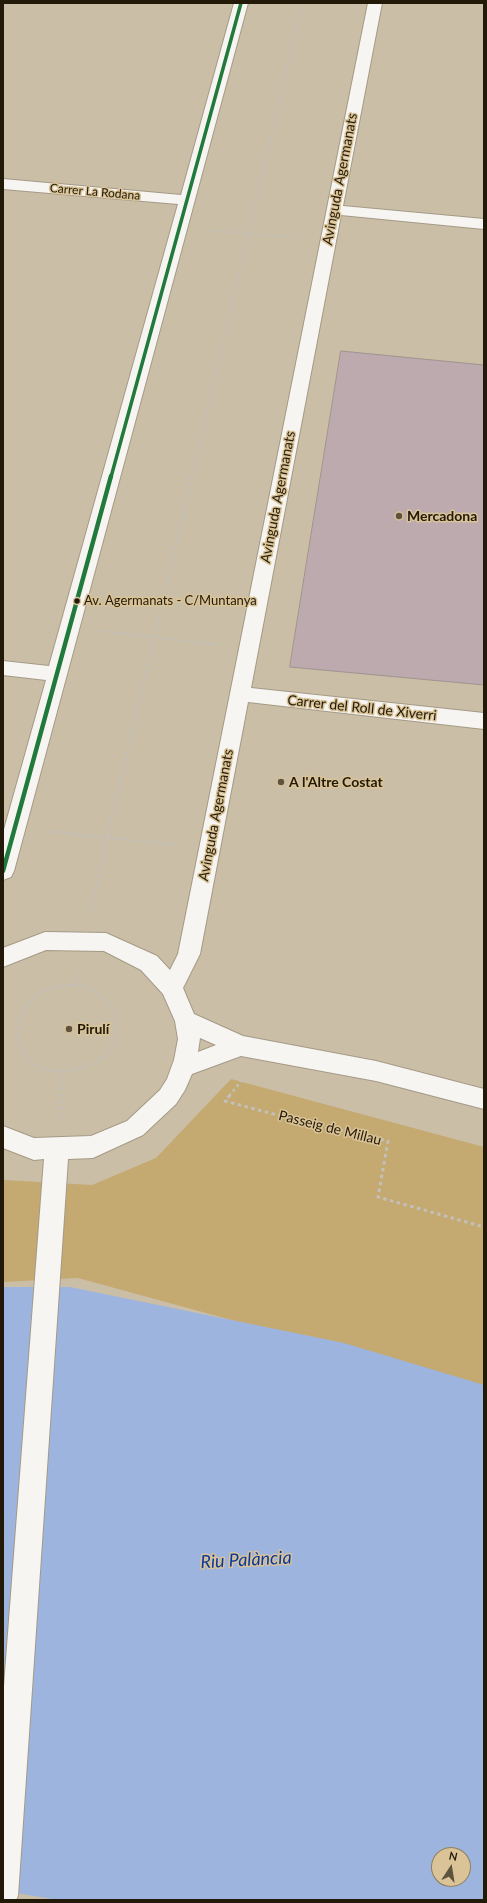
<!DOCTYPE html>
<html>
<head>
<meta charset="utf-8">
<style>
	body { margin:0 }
	#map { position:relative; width:487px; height:1903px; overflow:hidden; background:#cbbea6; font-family:Lato,sans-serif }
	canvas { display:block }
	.frame { position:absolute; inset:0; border:4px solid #221908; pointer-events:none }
	.north { position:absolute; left:431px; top:1847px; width:40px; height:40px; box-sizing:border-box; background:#dac397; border:1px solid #907f5e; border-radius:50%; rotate:12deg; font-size:11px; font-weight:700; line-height:16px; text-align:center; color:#221908 }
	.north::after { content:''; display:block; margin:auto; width:14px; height:18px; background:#5d533f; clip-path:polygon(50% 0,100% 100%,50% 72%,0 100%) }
</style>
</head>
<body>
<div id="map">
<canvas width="487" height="1903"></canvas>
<div class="frame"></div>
<div class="north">N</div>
</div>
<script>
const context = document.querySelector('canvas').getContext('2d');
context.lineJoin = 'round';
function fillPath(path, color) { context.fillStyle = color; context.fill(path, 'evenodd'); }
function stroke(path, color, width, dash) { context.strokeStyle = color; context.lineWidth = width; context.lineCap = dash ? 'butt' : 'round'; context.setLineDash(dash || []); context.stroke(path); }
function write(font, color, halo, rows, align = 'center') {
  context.font = font + ' Lato,sans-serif'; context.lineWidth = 3; context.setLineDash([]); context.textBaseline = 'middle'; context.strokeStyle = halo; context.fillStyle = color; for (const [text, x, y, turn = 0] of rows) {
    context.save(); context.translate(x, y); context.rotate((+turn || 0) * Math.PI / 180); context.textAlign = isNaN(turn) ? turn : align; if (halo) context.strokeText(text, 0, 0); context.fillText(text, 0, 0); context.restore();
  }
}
fillPath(new Path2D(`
	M231,1079L484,1147V1389L78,1278L3,1282V1180L92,1185L156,1158Z`), '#c4a971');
fillPath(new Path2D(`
	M3,1287H70L344,1343L484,1385V1900H59L3,1891ZM439,1855H463V1879H439Z`), '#9db4df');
const building = new Path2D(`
	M341,351L484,365V685L290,667Z`);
fillPath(building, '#bdaaae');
stroke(building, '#9e938f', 1);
const minor = new Path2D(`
	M234,3H248L14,871L11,877L3,880V833L46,680L3,675V661L49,666L178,204L3,189V179L181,195Z
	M368,3H382L343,206L484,219V229L341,215L251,688L484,713V729L248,702L200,954L183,988L194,1014L243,1036L376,1061L484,1089V1109L376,1081L241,1056L192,1074L185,1090L176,1104L143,1135L93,1158L68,1159L18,1896L16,1900H3V1699L44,1159L34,1160L3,1148V1126L34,1138L91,1136L127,1121L160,1090L167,1079L174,1060L178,1039L175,1021L163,994L141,970L104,951L46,950L3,967V948L45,932L106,933L157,956L170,970L178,954ZM200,1038L216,1045L198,1052Z`);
stroke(minor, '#a49a87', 2);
stroke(new Path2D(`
	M210,230L298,238
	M192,477L302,3`), '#c3c0b9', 2, [2, 2]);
stroke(new Path2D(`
	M102,631L218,645
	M47,831L177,845
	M90,912L192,476
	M70,985C76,986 83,986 88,988C122,1002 127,1042 95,1062C86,1068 76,1069 66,1071C54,1072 41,1070 32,1062C6,1039 18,1003 46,990C54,987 62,986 70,985Z
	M75,986L78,972
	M61,1096L63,1071
	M229,1096L242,1080`), '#c3c0b9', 2.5, [3, 3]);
stroke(new Path2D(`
	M230,1095L225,1101L296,1120L388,1141L378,1197L484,1227
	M59,1117L61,1095`), '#c3c0b9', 3, [3.5, 3.5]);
fillPath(minor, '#f7f5f2');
stroke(new Path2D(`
	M111,477L241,3`), '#21793c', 3.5);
stroke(new Path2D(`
	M3,871L111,476`), '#21793c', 4.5);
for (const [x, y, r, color] of [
	[399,516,4,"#5d533f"],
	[77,601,3.5,"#221908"],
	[281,782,4,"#5d533f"],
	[69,1029,4,"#5d533f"]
]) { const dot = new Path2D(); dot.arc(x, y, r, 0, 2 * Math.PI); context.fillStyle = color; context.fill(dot); stroke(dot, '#dac397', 1.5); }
write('12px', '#221908', '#dac397', [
	["Carrer La Rodana",95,192,5]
]);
write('13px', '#221908', '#dac397', [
	["Av. Agermanats - C/Muntanya",84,601]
], 'left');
write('14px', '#221908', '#dac397', [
	["Avinguda Agermanats",340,179,-79],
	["Avinguda Agermanats",278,497,-79],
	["Carrer del Roll de Xiverri",362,708,6],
	["Avinguda Agermanats",216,815,-79],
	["Passeig de Millau",330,1128,14]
]);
write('bold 14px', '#221908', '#dac397', [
	["Mercadona",407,516],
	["A l'Altre Costat",289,782],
	["Pirulí",77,1029]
], 'left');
write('italic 18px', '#0a389d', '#dac397', [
	["Riu Palància",246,1560,-3]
]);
</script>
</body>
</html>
